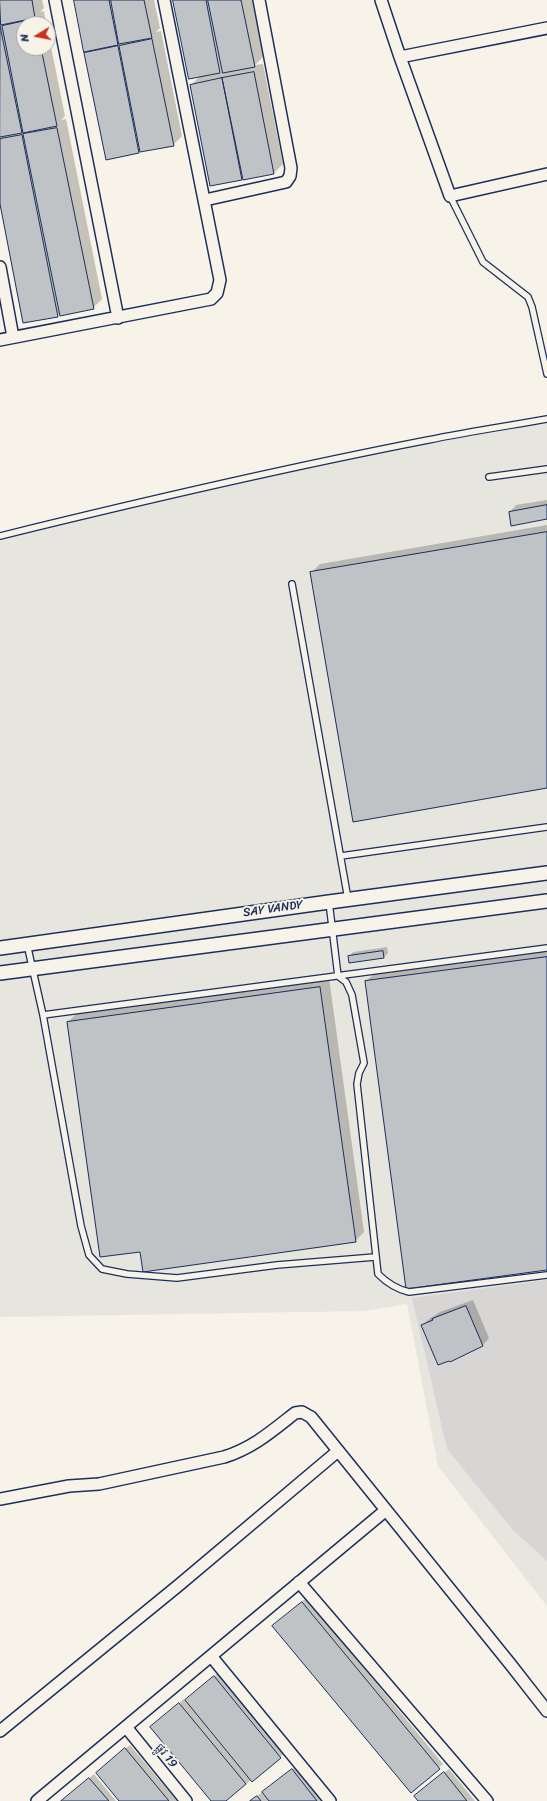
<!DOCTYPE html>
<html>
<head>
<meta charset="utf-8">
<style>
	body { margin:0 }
	#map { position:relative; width:547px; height:1801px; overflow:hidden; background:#f7f3e8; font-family:Sriracha,sans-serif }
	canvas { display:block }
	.north { position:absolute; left:16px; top:16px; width:40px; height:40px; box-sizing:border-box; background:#f7f3e8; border:1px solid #9fa5b1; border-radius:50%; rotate:260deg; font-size:11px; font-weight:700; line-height:16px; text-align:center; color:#1b2f5e }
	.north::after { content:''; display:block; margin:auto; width:14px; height:18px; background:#c8321e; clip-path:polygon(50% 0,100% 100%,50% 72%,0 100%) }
</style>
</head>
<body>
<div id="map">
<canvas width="547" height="1801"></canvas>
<div class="north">N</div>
</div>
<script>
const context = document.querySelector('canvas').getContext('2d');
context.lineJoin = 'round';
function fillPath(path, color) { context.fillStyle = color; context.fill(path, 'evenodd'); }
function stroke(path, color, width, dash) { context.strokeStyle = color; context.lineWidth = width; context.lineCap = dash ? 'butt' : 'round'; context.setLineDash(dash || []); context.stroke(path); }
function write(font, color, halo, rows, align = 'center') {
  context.font = font + ' Sriracha,"Noto Sans Khmer",sans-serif'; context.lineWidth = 4; context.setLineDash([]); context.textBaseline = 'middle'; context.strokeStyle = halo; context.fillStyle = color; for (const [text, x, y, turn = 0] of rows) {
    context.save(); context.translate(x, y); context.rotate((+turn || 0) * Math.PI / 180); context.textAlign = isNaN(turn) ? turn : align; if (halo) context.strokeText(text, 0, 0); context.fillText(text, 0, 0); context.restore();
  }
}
fillPath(new Path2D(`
	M547,416V1606L438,1466L407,1304L364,1311L0,1317V534Z`), '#e6e5de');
fillPath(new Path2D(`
	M547,1280V1561L513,1530L447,1449L412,1298Z`), '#d7d6d4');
fillPath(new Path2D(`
	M0,0H42L44,8L40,12L44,11L46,24H24V48H48V32L65,116L61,120L66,119L102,299L93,308L60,313L58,316L24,322L0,199Z
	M75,0H154L160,28L156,32L161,31L182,136L173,145L141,150L139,152L106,159L85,54L89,50Z
	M174,0H252L263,57L255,65L263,64L283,164L274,173L243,179V177L241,179L191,85L200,76Z
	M547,500V518L512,524L510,512L516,505Z
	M547,525V787L311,573L320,564Z
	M387,947L388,953L383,958L349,957L353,952Z
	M547,950V1269L366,981L375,973Z
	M329,978L364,1232L355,1241L141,1251L68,1022L76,1014Z
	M473,1300L489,1338L483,1345L450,1361L423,1325L429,1319L440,1312Z
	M306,1598L443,1764L411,1792L278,1622Z
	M219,1672L285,1753L225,1801H213L156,1723L184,1699L185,1701Z
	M130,1745L177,1801H121L102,1768Z
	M297,1765L325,1801H251L262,1792L263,1793Z
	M449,1769L475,1801H419L420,1792Z
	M94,1774L116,1801H63L66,1798Z`), '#0003');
const building = new Path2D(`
	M0,0H32L35,18L1,25Z
	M74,0H109L118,45L84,52Z
	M111,0H144L152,38L119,44Z
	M173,0H206L220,73L189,79Z
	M208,0H241L255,67L223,73Z
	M35,19L36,24H24V48H41L57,126L23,133L2,26Z
	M0,26L22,133L0,137Z
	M152,39L174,146L140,152L119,46Z
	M118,46L139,153L106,160L84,53Z
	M254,72L274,174L243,180L222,78Z
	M222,78L242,180L210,186L190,85Z
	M57,128L94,309L60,316L23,134Z
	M22,135L58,317L23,323L0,204V139Z
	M547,505V519L511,526L509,512Z
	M547,532V788L353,822L310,572Z
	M383,951L384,958L349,963L348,956Z
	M547,957V1270L406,1289L365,981Z
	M320,987L356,1242L143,1272L140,1252L100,1257L67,1022Z
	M466,1306L483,1346L450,1362L449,1361L438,1365L421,1325L433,1320L432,1319Z
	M302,1602L440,1769L411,1793L272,1626Z
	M214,1676L281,1758L252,1782L185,1700Z
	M179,1703L246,1784L226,1801H211L150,1727Z
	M125,1748L169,1801H119L96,1773Z
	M292,1769L317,1801H269L262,1792Z
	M444,1772L467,1801H418L414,1796Z
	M89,1778L109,1801H61Z
	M257,1796L261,1801H250Z`);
fillPath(building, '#c0c3c5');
stroke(building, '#1b2f5e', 1);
const service = new Path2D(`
	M450,196L483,262L528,297L532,307L547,374
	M489,477L547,469
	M0,536C142,501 284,468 428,440C467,432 507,426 547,419
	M292,584L348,899
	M341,856L547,827
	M329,902L338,976L346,982L352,995L364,1063L359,1073L357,1084L378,1274C387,1283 396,1289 409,1292L547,1275
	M27,944L43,1015L81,1226L89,1255L102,1269L127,1274L177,1278L277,1265L375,1257
	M43,1015L547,948`);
const minor = new Path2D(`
	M55,0L118,318
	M381,0L400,57L450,196L547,174
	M400,57L547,28
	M205,200L286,182L290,176L291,168L259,0
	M0,267L13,337
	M0,340L211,299L217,293L220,280L164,0
	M0,1499L69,1486L99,1484L224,1457C253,1448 272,1431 295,1413L302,1412L311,1417L511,1665L547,1711
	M299,1582L487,1801
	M211,1656L330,1801
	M126,1727L186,1801
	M0,1731L179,1585L338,1451
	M37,1801L386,1510`);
const tertiary = new Path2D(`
	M0,948L329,902L547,873
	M0,973L547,901`);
stroke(service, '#1b2f5e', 8);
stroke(minor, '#1b2f5e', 14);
stroke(tertiary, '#1b2f5e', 16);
stroke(service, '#f7f3e8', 5.5);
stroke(minor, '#f7f3e8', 11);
stroke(tertiary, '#f7f3e8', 13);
write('12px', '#1b2f5e', '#f7f3e8', [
	["SAY VANDY",273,909,-8],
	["ផ្លូវ 19",166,1756,51]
]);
</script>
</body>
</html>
